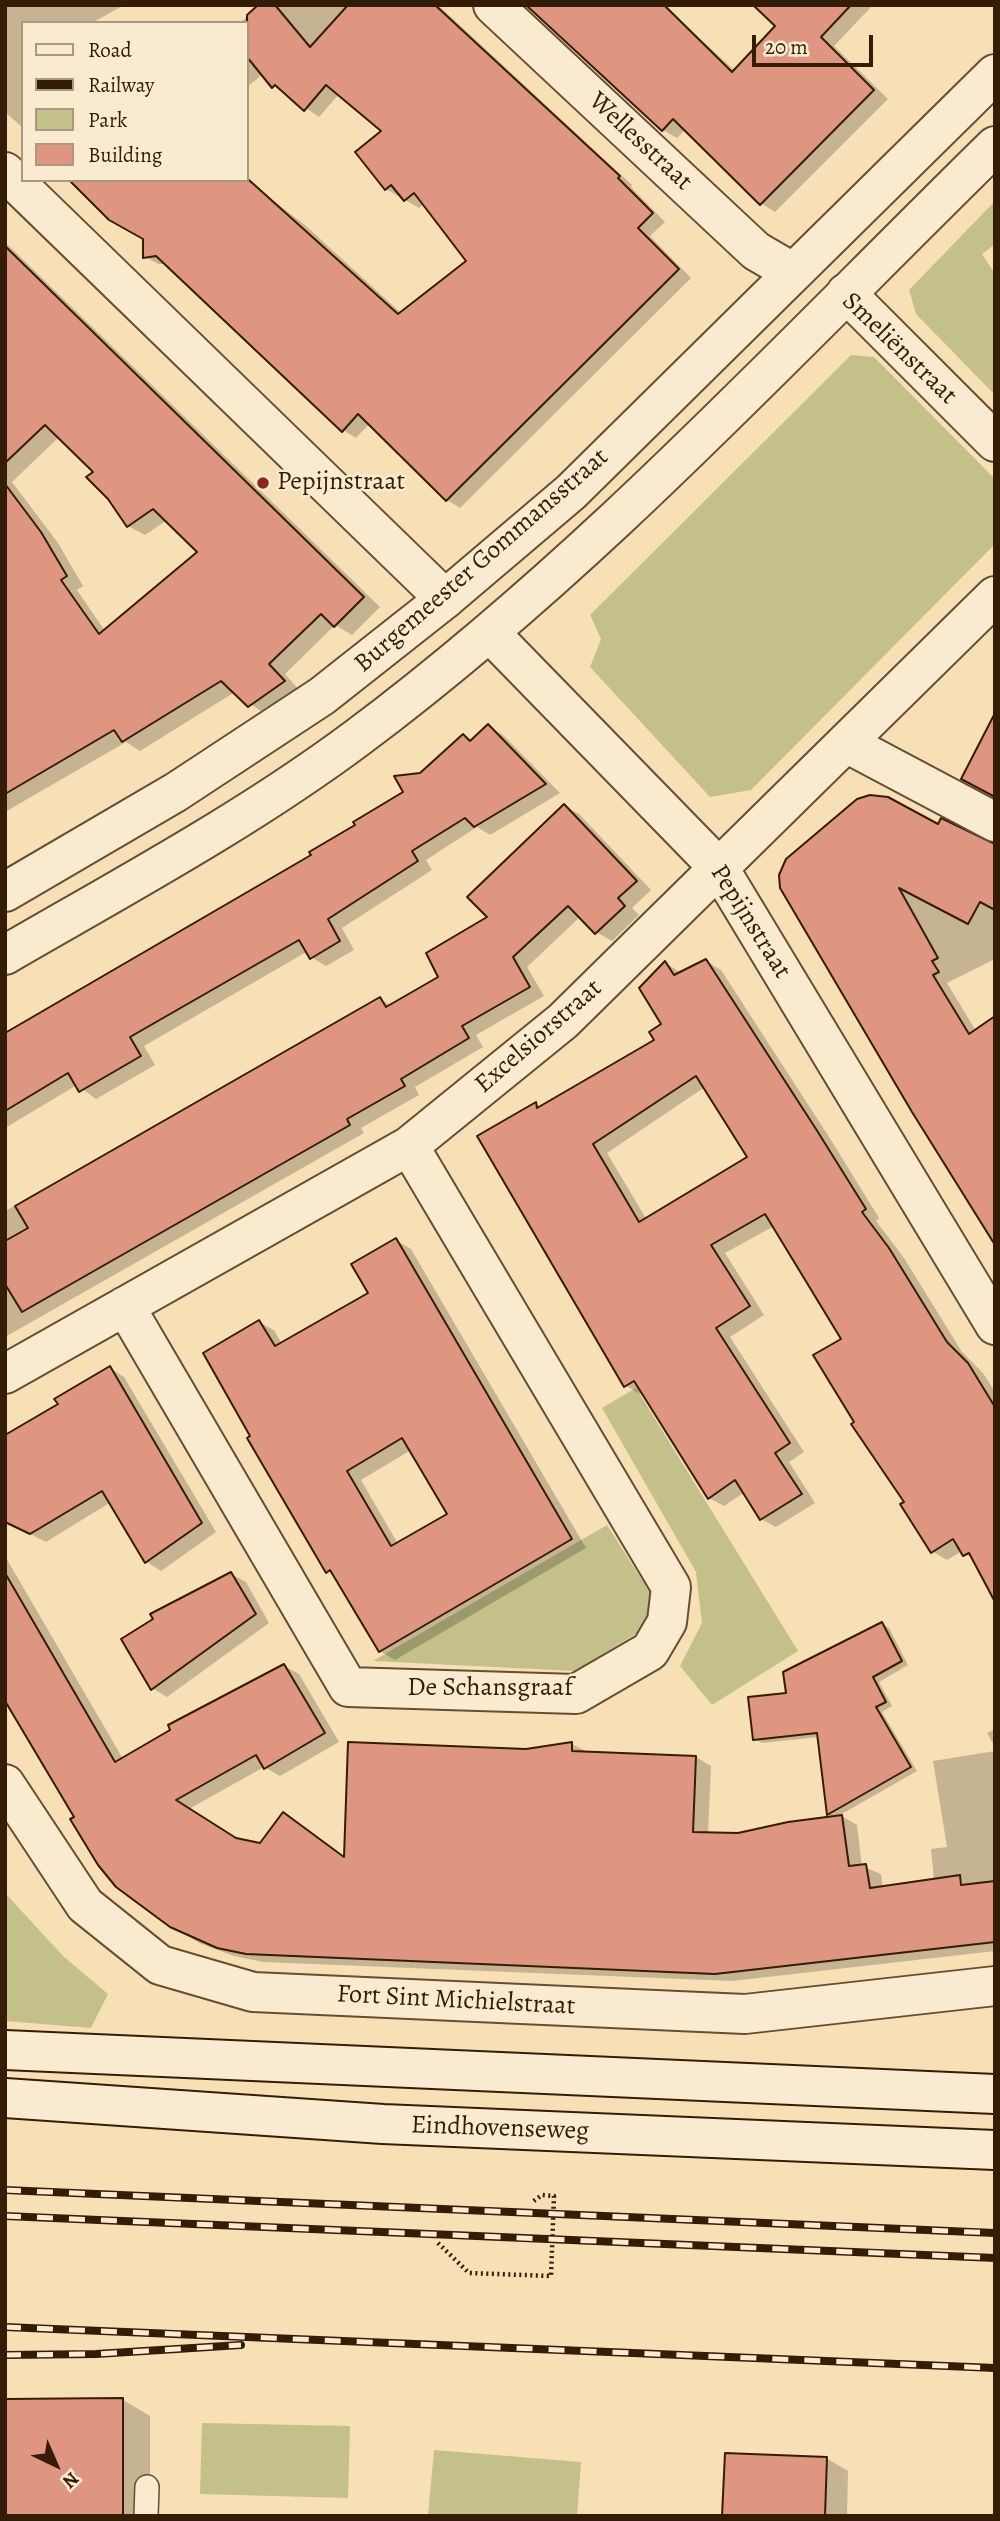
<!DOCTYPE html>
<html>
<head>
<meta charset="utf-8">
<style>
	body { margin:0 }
	#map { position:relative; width:1000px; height:2521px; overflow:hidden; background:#f8e0b6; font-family:Alegreya,serif }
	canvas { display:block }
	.frame { position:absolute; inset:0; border:7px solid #351c07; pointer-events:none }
	.legend { position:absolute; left:21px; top:21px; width:228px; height:161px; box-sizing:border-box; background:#faebd0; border:2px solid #ab9880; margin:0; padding:9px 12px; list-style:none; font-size:21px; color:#351c07 }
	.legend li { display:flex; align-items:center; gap:14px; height:35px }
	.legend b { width:35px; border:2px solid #ab9880 }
	.north { position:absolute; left:21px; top:2430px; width:70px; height:70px; -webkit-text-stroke:5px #faebd0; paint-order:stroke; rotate:136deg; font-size:19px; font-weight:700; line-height:28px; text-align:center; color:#351c07 }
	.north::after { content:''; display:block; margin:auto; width:24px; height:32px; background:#351c07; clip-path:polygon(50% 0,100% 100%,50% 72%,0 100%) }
	.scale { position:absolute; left:752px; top:35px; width:121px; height:32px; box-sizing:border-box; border:4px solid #351c07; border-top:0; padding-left:9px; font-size:21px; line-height:24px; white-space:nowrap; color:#351c07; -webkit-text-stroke:5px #faebd0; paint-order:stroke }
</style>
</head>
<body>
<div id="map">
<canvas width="1000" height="2521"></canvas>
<div class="frame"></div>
<ul class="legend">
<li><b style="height:9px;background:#faebd0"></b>Road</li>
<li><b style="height:9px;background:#351c07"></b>Railway</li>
<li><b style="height:19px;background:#c3c189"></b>Park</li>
<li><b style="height:19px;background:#df9680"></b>Building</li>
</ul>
<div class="north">N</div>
<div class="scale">20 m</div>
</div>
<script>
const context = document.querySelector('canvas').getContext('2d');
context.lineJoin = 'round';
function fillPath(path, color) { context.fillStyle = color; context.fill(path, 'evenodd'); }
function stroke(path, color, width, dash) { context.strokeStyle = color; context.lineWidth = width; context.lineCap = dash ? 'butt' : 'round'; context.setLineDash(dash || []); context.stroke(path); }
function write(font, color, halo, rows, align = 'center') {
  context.font = font + ' Alegreya,serif'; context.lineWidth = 5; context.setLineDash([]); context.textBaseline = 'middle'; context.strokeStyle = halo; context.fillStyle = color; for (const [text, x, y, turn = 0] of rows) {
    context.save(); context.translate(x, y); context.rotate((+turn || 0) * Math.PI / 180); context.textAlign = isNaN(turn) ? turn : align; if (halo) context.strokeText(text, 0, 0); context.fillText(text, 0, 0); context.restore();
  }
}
fillPath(new Path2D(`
	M995,201V244L982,254L995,274V395L916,314L909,290Z
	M851,355L874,357L995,479V544L751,790L710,797L590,667L601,639L590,615Z
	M636,1388L798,1651L712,1705L680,1666L702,1623L696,1572L602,1408Z
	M607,1525L651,1594L650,1614L637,1633L575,1671L373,1661Z
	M5,1893L64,1957L108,1994L91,2028L5,2021Z
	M202,2423L350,2426L348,2498L200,2494Z
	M434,2450L581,2462L577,2516H428Z`), '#c3c189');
fillPath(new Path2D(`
	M5,5H124L92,23H23V128L5,112Z
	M261,5H438L632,185L631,187L665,222L650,236L691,278L460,508L447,500L370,423L356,438L343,430L167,264H158L145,257L247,180L306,226L401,313L468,261L424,204L419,208L386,189L383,131L339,94L319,117L274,86L263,74L247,87V23H240Z
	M664,5L735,71L798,5H873L834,46L888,99L775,212L761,203L686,129L677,138L663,130Z
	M5,242L380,607L352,635L335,625L285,674L300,691L266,715L235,692L140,751L126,742L5,812ZM59,437L95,472L128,526L145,535L167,520L199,552L105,631L77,590L83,586L58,543L12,482Z
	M488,726L503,735L560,793L490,835L477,827L426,860L432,870L342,928L354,950L326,966L311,957L308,951L144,1046L155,1065L96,1099L77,1085L5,1128V1035L313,856L405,793L463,736L472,742Z
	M564,806L579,814L651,890L632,908L639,915L612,941L596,932L581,916L527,967L544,996L476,1035L483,1047L415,1087L419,1095L361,1128L364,1133L5,1337V1211L380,999L392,1006L440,977L490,917Z
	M938,826L995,845V959L947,983L976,1031L995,1018V1247L786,898L781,875Z
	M706,961L721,970L831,1140L879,1218L876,1221L904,1258L962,1352L983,1373L995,1392V1598L975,1560L962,1551L947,1560L932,1551L906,1502L856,1422L843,1339L774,1226L725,1253L764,1315L730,1337L804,1452L789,1462L815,1503L776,1527L761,1519L745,1492L724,1506L709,1498L643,1392L640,1394L625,1385L479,1137L536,1104L542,1107L656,1041L664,1024L666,963L681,973ZM705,1087L749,1157L647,1220L607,1153Z
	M396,1240L411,1249L586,1548L395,1660L380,1651L336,1576L327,1571L253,1437L259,1322L274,1330L282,1344L370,1294ZM411,1450L449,1514L398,1544L361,1480Z
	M110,1368L124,1377L216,1532L161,1571L147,1562L111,1502L46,1542L5,1521L60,1405Z
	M5,1556L123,1759L284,1666L299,1674L339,1742L280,1776L264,1767L189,1809L237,1840L261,1845L284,1815L346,1858L526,1751L572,1744L587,1752L696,1757L711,1766L708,1834L738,1835L834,1818L828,1814L819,1737L762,1743L755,1739L788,1694L882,1624L889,1628L908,1665L879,1682L892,1706L882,1712L917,1771L840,1815L857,1825L862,1866L881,1874L883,1888L934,1880L931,1849L947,1847L933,1761L995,1751V1951L732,1981L263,1962L234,1956L199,1943L148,1911L117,1886L5,1698Z
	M231,1574L246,1582L269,1623L167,1697L152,1688Z
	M995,1729V1747L987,1733Z
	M123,2400L150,2416V2516H5Z
	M826,2458L848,2471L847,2516H724Z`), '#0003');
const building = new Path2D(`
	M258,5H275L310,47L348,5H435L620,176L618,178L653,213L638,228L679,269L446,501L358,414L342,432L156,256L143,258V239L109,220L69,180H249L398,314L466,261L414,193L404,201L391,185L385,190L355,152L381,131L326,85L304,111L275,85L272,88L247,57V15Z
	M526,5H664L732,72L775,26L753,5H851L821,37L874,90L760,205L673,119L662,131Z
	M5,246L364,597L334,627L321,614L269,664L285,681L248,707L221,681L122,742L114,730L5,794V484L41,532L67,576L61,580L99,634L197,552L153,509L127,527L108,499L86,477L93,472L45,425L5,463Z
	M995,713V797L961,779Z
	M488,724L546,784L474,827L465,818L412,851L418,861L328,919L340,941L310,959L299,940L130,1037L141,1056L79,1092L68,1073L5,1111V1033L311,855L309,852L355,825L353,822L403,792L394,776L420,773L463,734L470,741Z
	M870,795L888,797L938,824L941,818L995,844V910L980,902L968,924L899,888L938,958L932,961L939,972L933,975L969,1034L995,1016V1245L912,1112L780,888L779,875L786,859L857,799Z
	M564,804L637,881L618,898L625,906L595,934L568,906L513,957L530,987L462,1026L469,1038L401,1079L405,1086L347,1119L350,1125L22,1312L5,1284V1241L28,1228L15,1206L380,997L386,1007L438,977L426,953L487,917L467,897Z
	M706,959L816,1129L866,1209L862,1212L889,1248L947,1342L968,1363L995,1407V1602L969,1553L963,1556L953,1539L931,1553L900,1504L904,1502L851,1424L854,1422L813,1355L841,1339L765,1214L711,1245L750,1306L716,1328L790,1443L775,1453L802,1494L760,1520L735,1480L708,1499L634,1381L624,1387L477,1136L536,1102L537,1108L654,1040L649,1032L661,1024L639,988L665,961L674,975ZM696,1076L747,1157L639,1222L593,1144Z
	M396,1238L572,1539L379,1652L330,1570L326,1573L247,1438L250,1436L203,1353L259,1320L275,1346L368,1293L351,1264ZM402,1438L447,1514L391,1546L347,1471Z
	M110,1366L202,1523L145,1563L102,1491L30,1534L5,1522V1435L58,1404L54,1399Z
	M231,1572L256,1614L151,1690L121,1639L153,1619L150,1614Z
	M5,1573L115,1762L170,1730L168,1725L284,1664L325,1733L264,1769L256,1755L176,1800L236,1838L260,1843L283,1812L344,1857L348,1742L526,1749L572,1742V1751L696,1756L693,1832L738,1833L788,1822L842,1815L849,1866L866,1864L870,1888L960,1875L961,1885L995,1881V1942L715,1974L246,1954L217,1948L170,1927L116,1887L98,1865L70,1819L74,1817L5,1701Z
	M882,1622L902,1661L873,1677L886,1702L876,1707L911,1767L827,1815L817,1733L753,1740L748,1697L786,1693L783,1672Z
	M123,2398V2516H5V2399Z
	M725,2453L827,2457L825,2516H722Z`);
fillPath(building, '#df9680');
stroke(building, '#351c07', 2);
const service = new Path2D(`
	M146,2516L147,2487`);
const minor = new Path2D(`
	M493,5L756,251L792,272
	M5,172L445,599
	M846,293L995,442
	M490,633L719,868L995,1325
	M846,743L995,822
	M125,1306L348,1687L576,1694L650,1651L667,1622L671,1587L409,1146
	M5,1374L409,1146L563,1021L995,596
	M5,1784L85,1905L160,1965L253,1992L745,2014L995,1986`);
const tertiary = new Path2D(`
	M5,892L176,792L322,696L445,599L571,492L995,74
	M5,955C124,886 247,820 357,738C590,564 788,349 995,146`);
const secondary = new Path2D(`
	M5,2050L995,2094
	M5,2098L383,2124L995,2150`);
stroke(service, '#664d33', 26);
stroke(minor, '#664d33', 42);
stroke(tertiary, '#664d33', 42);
stroke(secondary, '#351c07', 42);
stroke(new Path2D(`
	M438,2243L469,2273L551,2276L554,2196L542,2195L531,2203`), '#351c07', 4.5, [2, 3.5]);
stroke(service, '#faebd0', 23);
stroke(minor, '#faebd0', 38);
stroke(tertiary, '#faebd0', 38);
stroke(secondary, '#faebd0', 38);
const rail = new Path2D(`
	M5,2190L995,2233
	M5,2216L995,2258
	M5,2327L995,2368
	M5,2355L96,2354L241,2345`);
stroke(rail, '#351c07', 8);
stroke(rail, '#faebd0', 5, [16]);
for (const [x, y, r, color] of [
	[263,483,7,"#8f2418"]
]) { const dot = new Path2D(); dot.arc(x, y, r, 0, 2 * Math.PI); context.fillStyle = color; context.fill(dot); stroke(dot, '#faebd0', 2.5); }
write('26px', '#351c07', '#faebd0', [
	["Wellesstraat",640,142,43],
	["Smeliënstraat",899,349,44],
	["Burgemeester Gommansstraat",482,561,-41],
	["Pepijnstraat",750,922,58],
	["Excelsiorstraat",539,1037,-41],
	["De Schansgraaf",490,1689],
	["Fort Sint Michielstraat",456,2001,3],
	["Eindhovenseweg",500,2129,2]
]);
write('26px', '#351c07', '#faebd0', [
	["Pepijnstraat",277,483]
], 'left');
</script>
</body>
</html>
